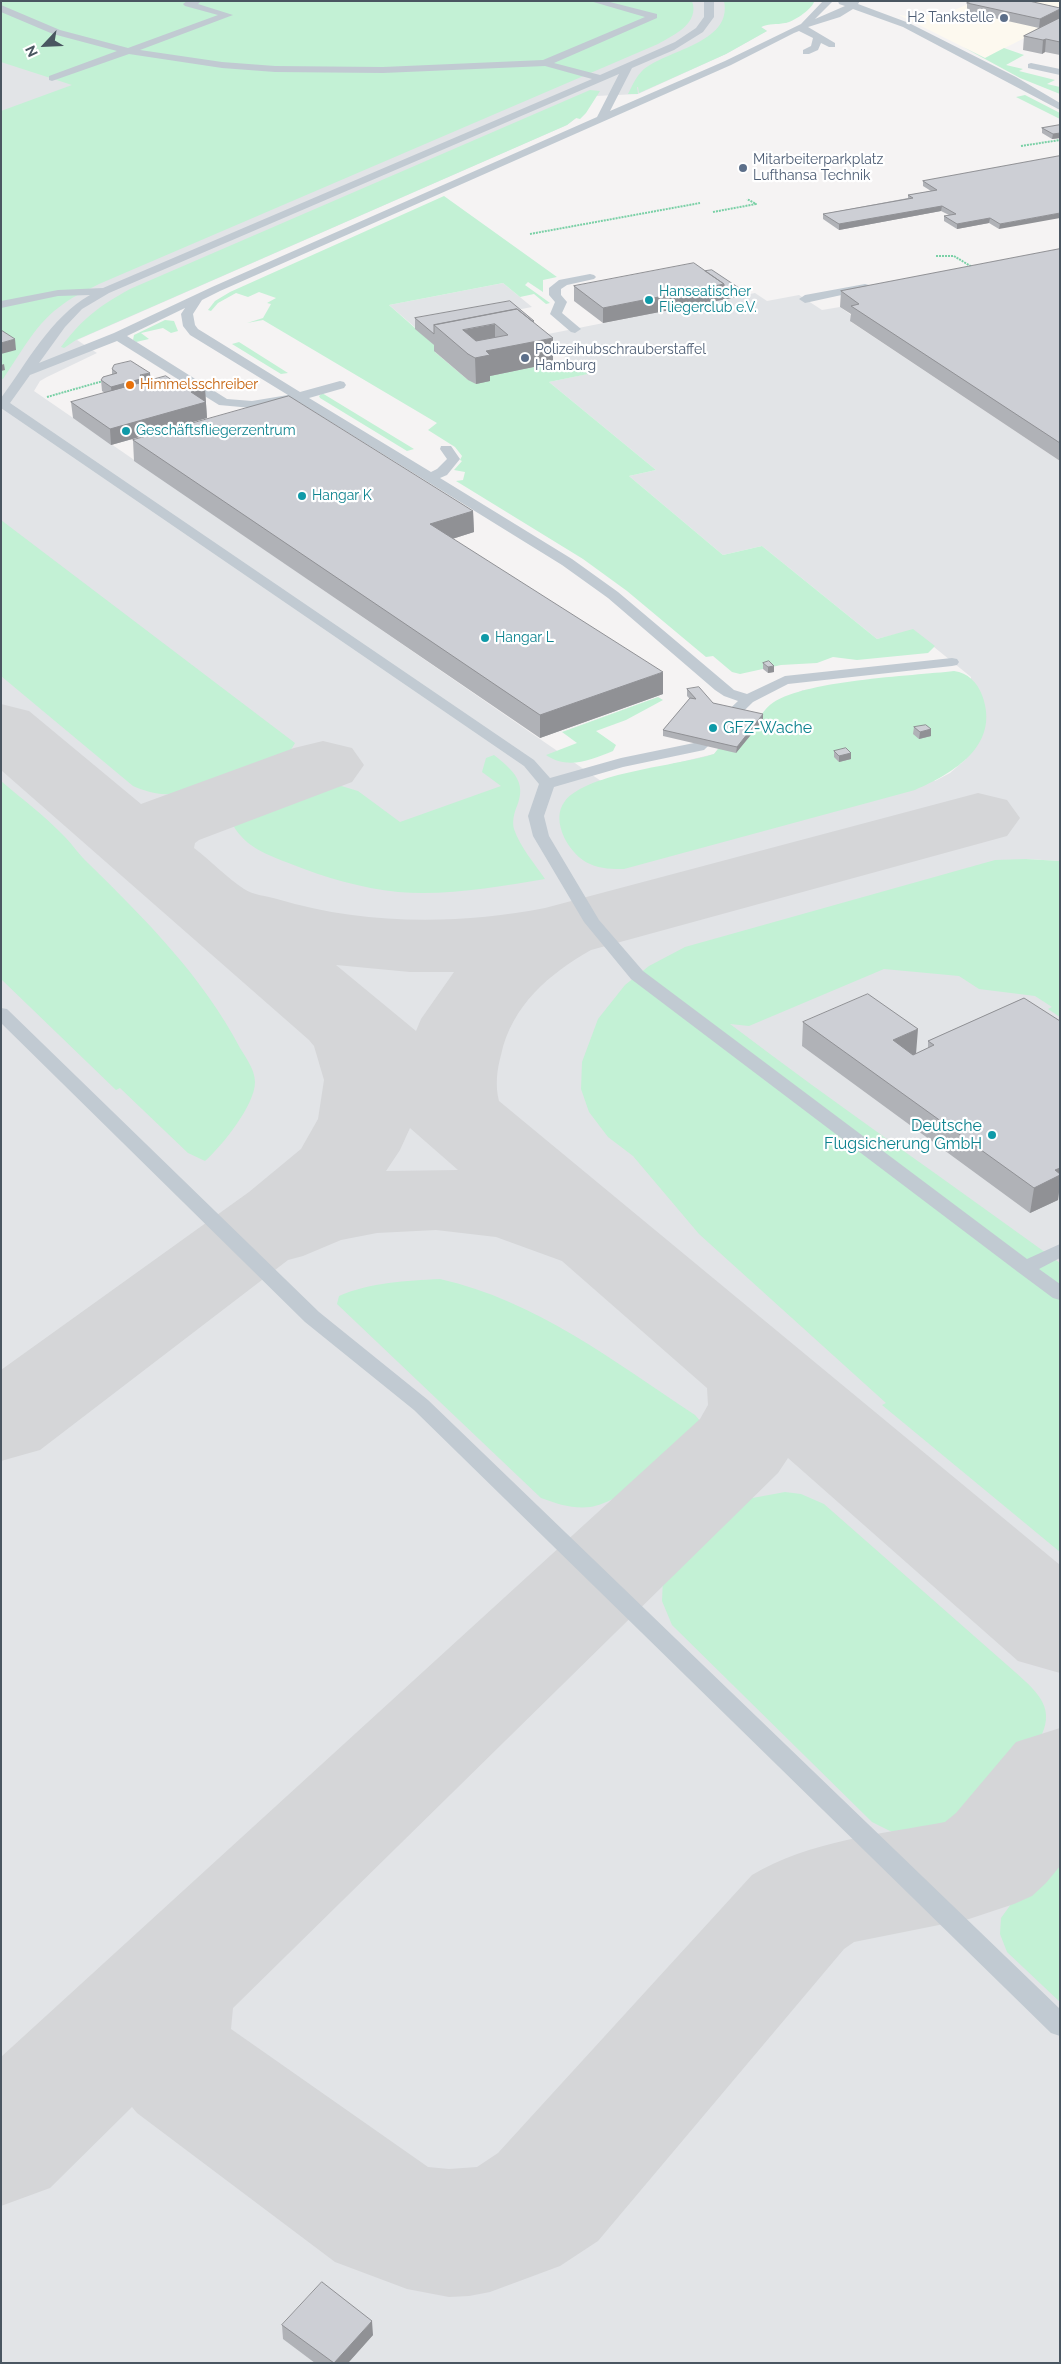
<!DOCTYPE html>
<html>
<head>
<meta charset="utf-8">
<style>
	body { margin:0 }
	#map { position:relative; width:1061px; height:2364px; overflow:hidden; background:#f5f3f3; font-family:Raleway,sans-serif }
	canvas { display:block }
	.frame { position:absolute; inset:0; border:2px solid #4a5661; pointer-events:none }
	.north { position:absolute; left:20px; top:20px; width:50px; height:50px; -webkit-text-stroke:4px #fff; paint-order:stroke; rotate:245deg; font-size:14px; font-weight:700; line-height:20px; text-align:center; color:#4a5661 }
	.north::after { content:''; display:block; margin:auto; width:18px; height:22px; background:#4a5661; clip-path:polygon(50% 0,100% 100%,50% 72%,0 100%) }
</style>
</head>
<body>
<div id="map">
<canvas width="1061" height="2364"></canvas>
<div class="frame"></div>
<div class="north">N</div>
</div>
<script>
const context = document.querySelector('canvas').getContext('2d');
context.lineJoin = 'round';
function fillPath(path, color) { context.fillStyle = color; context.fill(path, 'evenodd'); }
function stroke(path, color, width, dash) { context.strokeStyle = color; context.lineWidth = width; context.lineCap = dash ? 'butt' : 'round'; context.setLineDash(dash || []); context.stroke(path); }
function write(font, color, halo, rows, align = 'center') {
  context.font = font + ' Raleway,sans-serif'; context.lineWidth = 4.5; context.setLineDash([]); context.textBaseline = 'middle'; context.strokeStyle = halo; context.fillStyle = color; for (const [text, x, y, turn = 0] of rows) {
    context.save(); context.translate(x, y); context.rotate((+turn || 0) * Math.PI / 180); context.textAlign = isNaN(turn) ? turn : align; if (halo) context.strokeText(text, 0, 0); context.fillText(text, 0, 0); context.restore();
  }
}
fillPath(new Path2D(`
	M976,1H1060V20L985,58L899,15L914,17L947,13Z`), '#fdf9ef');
fillPath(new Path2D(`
	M1,1H788L806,6L807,8L786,23H769L761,27L767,31L726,54L638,94L596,96L591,99L583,113L567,125L77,340L97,353L47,377L40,381L34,391L601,781L714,754L718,749L762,720L758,719L770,705L803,690L935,781L950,773L966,759L971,677L913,630L877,639L762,546L723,555L629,476L656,470L549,382L587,374L538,336L755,293L767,301L799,295L822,310L840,307L858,320L851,322L1060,461V861L1026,859L1060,982V2363H1Z
	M503,283L532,307L417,329L389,305Z`), '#e2e4e7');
fillPath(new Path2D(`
	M1,1H692C700,23 674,35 658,44L99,284C85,291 70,298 58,308C35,325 19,356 3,379L1,378V111L72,85L1,62Z
	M724,1L814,2C811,10 793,22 785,23C776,25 770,23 761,27L767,31L726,54L639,93L638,87H637L638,94H628C632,86 636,77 642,71C664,50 733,44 724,1Z
	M963,47L985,58L1004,48L1024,55L1006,65L1023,69L1019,71L1055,80L1047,84L1060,87V94L1020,78Z
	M590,90L600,91L586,113L580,119L576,118L567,125L76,340L64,348L61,347C83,318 98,307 130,289Z
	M1025,95L1060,113V119L1016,97Z
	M444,196L557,277L543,280V292L528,282L525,285L550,303L546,304L534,294L520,297L503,283L389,305L440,350L435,352L468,380L553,363L559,368C572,366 577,366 588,374L549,382L656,470L629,476L723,555L762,546L877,639L913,629L935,646L928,653L857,660L833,657L817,663L781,665L740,674L732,672L713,656L706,657L627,591L583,559L456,481L463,480L465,472L454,470L462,461L460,460L462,456L455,447L428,430L437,423L263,320L247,323L263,318L271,304L267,303L276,298L259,292L248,297L236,293L218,303L211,311L208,310L215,301L230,292Z
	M165,320L174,321L178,331L171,333L163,328L141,333L149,339L136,342L133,340L134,335Z
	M239,342L288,373L281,374L232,344Z
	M322,393L414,449L407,451L320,398L319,396Z
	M1,520L295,743C293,746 291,750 289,753C276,766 190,794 170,794C157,795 145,791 133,786L1,676Z
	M954,671C968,673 977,682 982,695C1001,745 954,773 915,790L624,869C613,869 601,869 590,864C570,856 549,821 565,801C588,772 678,766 714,754L718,749L762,720L758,719C762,714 766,708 770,705C800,680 913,676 954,671Z
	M658,697L663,700L626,720L596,731L616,745L613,751C590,760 568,770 546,755L577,743L562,732Z
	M494,755C513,770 527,782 517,806C514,813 512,822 514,829C520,847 535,864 545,879C498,887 446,896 398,892C361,888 326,878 291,864C268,855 246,848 233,825L235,820L244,814L322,785H338L358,791L400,822L501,786L482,772L486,758Z
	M1,781C22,799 45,816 64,836C73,845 80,856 89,864C146,920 203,977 240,1048C246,1058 255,1070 255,1082C255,1105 222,1146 205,1161L188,1153L120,1088L116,1090L1,979Z
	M1026,859L1060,861V1017L1048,1009L1052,1007L1035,996L979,989L959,976L884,969L749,1026L730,1024C838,1106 950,1183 1060,1263V1552L882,1405L886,1403L699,1234L633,1156L608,1137L589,1112L581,1089L582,1062L598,1019L625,985L649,966L685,947L995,860Z
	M440,1279C537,1301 613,1361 695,1415L701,1422C682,1451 625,1502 590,1507C573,1509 557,1504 541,1498L337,1304L339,1296C371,1282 406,1281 440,1279Z
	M785,1492L801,1494L824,1504L1015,1672C1035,1690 1055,1706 1042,1734L953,1840C921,1849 900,1836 872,1822L672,1625L662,1601L663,1578L681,1558L747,1499Z
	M1060,1836V2002L1007,1952L1000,1934L1001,1918Z`), '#c3f1d5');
fillPath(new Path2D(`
	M1,704L29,711L141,804L294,748L323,741L352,748L364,765L352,782L199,840L195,843L194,848C211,861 227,878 244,889C253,895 267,896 277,899C363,925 458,925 545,908L978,793L1007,800L1020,818L1007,836L591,950C549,974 512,1005 501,1055C497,1069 495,1086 499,1101L1060,1565V1673L1018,1661L788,1458L778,1473L233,2008L231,2029L428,2167L449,2169L477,2167L498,2153L752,1875C809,1841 881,1834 945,1822L956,1813L1016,1742L1060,1728V1866L1046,1883L1032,1896L1014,1904L969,1919L854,1942L844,1949L598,2241L560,2266L490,2292L469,2296L449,2297L407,2289L335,2262L137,2113L132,2107L50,2188L1,2206V2057L700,1419L708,1405L707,1388L562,1261L496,1237L436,1230L377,1233L341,1240L303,1256L288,1260L40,1450L1,1461V1370L249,1192L301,1149L318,1119L324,1080L314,1046L309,1040L1,770ZM336,965L410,972H454L421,1019L416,1031ZM410,1128L458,1170L386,1171L400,1150Z`), '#d5d6d8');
stroke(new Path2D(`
	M1021,146L1060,140
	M713,212L756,204L747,199
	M530,234L700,203
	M936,256H954L972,267
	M47,397L103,381`), '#7ad0a6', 2, [2, 1]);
fillPath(new Path2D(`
	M187,1H201L198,4L233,15L140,50L222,62L275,66L383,67L543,60L645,17L590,1H606L657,14V18L554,63L600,75L675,42L696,28L704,17V1H714V17L703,32L674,50L632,68L610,111L725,61L801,24L823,1H833L815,19L845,6L839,4L838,1H860L858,4L909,23L1016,77L1060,103V110L903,27L853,9L840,17L808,27L835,43V47H829L821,43L818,50L809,54H803V50L811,46L813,38L799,31L794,33L731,65L220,291L202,300L193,314L195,325L198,329L300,392L340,381L344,382L346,385L344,388L309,398L431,472L437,469L447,459L440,449L441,446H451L460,459L447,475L440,478L572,559L618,592L734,690L747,694L785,676L952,658L957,659L959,662L957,665L952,666L788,684L753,702L704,750L623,767L554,787L544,816L549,836L599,920L643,971L1027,1259L1060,1244V1258L1039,1269L1060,1284V1300L1053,1298L1018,1272L631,979L584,922L533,836L528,816L539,784L524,766L1,408V398C27,363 50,318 90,295L58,296L1,308V301L58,290L103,288L592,79L545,66L383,73L275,72L222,68L129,54L52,81L49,80V76L117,51L53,34L1,12V5L60,30L128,48L218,15L185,6L183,4ZM619,74L597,117L212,287L114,333L39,363L65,327L82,309L109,293ZM185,308L181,314L183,326L190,335L288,395L252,401L227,399L127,336ZM117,341L219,405L252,408L297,401L562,565L608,598L715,690L724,696L738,701L694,743L621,758L550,778L534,760L10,403L30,375Z
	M1031,63L1060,69V75L1028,68V64Z
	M590,274L594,275L596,277L594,279L567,285L561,289V295L567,302L562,313L581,329L575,333L571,332L550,314L555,302L549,295V288L559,280Z
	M865,284L869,285L871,287L869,289L805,303L799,299L805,295Z
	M1,1008L7,1009L319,1312L428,1400L1060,2009V2036L1051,2033L414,1410L305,1322L1,1023Z`), '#c1cad2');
fillPath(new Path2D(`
	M967,3L1060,8V18L1039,28L967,12Z
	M1060,18V55L1045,52L1042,54L1023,50L1024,36Z
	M1060,125V138L1052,139L1042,133V128Z
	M1060,156L999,229L989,223L957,229L944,221V216L949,215L941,211L839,230L823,219V214L908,198V195L931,191L923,186V181Z
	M1060,249V461L850,321L851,314L840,307L841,291Z
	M574,286L742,296L603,323L574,301Z
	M415,318L534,321V323L553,363L490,376V381L476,384L468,380L434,351V345L415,329Z
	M112,369L151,380L205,389L207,418L111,445L73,418L71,402L105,393L102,391L101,380L112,374Z
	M133,440L473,511L474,532L452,539L663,694L540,738L134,461Z
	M763,663L774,672L768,673L763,669Z
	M687,689L713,703L763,720L736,753L663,736V730L690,699L687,696Z
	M914,727L931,729V736L919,739L913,734Z
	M834,751L851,753V759L839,762L834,757Z
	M1024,998L1059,1192L1058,1200L1030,1213L802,1046L803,1022L916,1054L928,1048V1041Z
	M282,2325L373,2335L348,2363H315L283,2339Z`), '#b0b2b7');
fillPath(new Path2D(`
	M1060,9V18L1039,28L1040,19Z
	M1046,39L1045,52L1042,54L1043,40Z
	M1060,133V138L1052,139L1053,134Z
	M942,206L941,211L839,230V224Z
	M1060,213V218L999,229L1000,224Z
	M990,218L989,223L957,229V224Z
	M724,284L742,290V296L603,323V308Z
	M495,324V349L553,338V363L490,376V381L476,384L475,358L486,351L468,355L463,330Z
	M15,339L16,350L1,354V343Z
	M4,364L5,370L1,371V365Z
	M150,373L151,383L112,398L111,387L140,375Z
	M205,389L207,418L111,445L110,429L191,392Z
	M473,511L474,532L430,546V524Z
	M774,666V672L768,673V667Z
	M663,672V694L540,738V715Z
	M763,714V720L736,753L737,747Z
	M931,729V736L919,739L920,732Z
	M851,753V759L839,762V756Z
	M918,1029L916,1054L891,1065L893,1040Z
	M1060,1168V1191L1059,1192L1058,1200L1030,1213L1034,1188L1055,1170Z
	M372,2321L373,2335L348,2363H334Z`), '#909195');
const building = new Path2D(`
	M972,1H1029L1060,8V9L1040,19L967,3Z
	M1060,18V42L1046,39L1043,40L1024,36Z
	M1060,125V133L1053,134L1042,128Z
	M1060,156V213L1000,224L990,218L957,224L944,216L956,214L942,206L839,224L823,214L913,198L908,195L937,190L923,181Z
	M1060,249V443L851,306L859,304L841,291Z
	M694,263L724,284L603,308L574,286Z
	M712,270L742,290L724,294V284L705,271Z
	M510,301L534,321H532L517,309L434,325V334L415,318Z
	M517,309L553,338L486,351L490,355L475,358L468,354L434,325ZM495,324L508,335L476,341L463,330Z
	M1,330L15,339L1,343Z
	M131,361L150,373L140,375L144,378L111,387L101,380L103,377L117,373L112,369L114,365Z
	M166,376L179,385L193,381L205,389L191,392L206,402L110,429L71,402Z
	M289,396L473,511L430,524L663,672L540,715L133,440Z
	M769,661L774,666L768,667L763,663Z
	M699,687L713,703L763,714L737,747L663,730L690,698L696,699L687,689Z
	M926,725L931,729L920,732L914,727Z
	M846,748L851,753L839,756L834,751Z
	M868,994L918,1029L893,1040L913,1055L934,1045L928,1041L1024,998L1060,1021V1168L1055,1170L1060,1174V1175L1034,1188L803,1022Z
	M322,2282L372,2321L334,2363L282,2325Z`);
fillPath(building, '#cdcfd5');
stroke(building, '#909195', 1);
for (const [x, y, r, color] of [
	[1004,18,5,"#5c6f8a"],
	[743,168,5,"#5c6f8a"],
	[649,300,5,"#0f9aa8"],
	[525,358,5,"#5c6f8a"],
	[130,385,5,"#e8710a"],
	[126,431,5,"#0f9aa8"],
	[302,496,5,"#0f9aa8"],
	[485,638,5,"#0f9aa8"],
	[713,728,5,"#0f9aa8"],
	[992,1135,5,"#0f9aa8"]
]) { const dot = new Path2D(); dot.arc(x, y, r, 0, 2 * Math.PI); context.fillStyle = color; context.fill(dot); stroke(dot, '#fff', 2); }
write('14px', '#4e5e75', '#fff', [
	["H2 Tankstelle",994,18,"right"],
	["Mitarbeiterparkplatz",753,160],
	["Lufthansa Technik",753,176],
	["Polizeihubschrauberstaffel",535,350],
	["Hamburg",535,366]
], 'left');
write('14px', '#0d838f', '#fff', [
	["Hanseatischer",659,292],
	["Fliegerclub e.V.",659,308],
	["Geschäftsfliegerzentrum",136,431],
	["Hangar K",312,496],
	["Hangar L",495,638]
], 'left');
write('14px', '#c56008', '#fff', [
	["Himmelsschreiber",140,385]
], 'left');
write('16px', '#0d838f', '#fff', [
	["GFZ-Wache",723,728],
	["Deutsche",982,1126,"right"],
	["Flugsicherung GmbH",982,1144,"right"]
], 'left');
</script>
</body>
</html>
